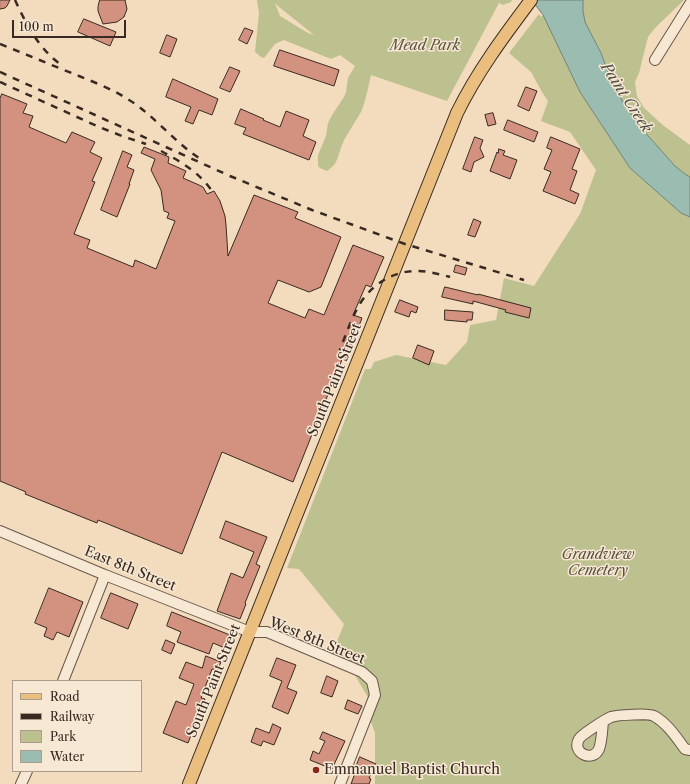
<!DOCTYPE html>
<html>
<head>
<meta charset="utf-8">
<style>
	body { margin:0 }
	#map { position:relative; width:690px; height:784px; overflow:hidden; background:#f3dcbd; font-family:"Libre Caslon Text",serif }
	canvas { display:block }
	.legend { position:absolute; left:12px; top:680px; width:130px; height:92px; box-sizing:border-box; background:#f7e8d4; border:1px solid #ab9c8d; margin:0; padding:5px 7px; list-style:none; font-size:12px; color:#382a23 }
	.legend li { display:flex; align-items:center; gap:8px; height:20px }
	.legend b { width:20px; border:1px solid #ab9c8d }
	.scale { position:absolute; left:12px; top:20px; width:114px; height:18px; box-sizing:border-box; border:2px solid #382a23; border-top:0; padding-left:5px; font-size:12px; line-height:14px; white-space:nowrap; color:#382a23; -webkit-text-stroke:3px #f7e8d4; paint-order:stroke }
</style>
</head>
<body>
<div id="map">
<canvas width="690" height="784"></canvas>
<ul class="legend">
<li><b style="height:5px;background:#eabe7e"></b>Road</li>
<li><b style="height:5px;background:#382a23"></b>Railway</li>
<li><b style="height:11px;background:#bdc08f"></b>Park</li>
<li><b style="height:11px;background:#9bbcb0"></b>Water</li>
</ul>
<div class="scale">100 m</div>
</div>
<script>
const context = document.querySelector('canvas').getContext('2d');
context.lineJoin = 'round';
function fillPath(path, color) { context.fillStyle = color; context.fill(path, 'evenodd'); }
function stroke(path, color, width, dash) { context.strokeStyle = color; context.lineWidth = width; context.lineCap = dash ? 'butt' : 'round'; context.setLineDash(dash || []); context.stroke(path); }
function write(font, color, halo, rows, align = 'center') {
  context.font = font + ' "Libre Caslon Text",serif'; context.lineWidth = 3; context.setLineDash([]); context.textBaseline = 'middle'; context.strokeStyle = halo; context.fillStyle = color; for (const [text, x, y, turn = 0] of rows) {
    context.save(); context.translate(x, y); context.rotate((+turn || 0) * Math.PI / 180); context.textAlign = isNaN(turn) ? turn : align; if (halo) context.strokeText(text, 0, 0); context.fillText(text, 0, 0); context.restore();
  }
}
fillPath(new Path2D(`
	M257,0H512L511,2L503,5L499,3L447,101L371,75C368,88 366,100 361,112C355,123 347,133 342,145C337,157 339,163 327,171L320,168L318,166V155L326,136L328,123L332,115L344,97L346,92L348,78L355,66L340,55L331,59L284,40L275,44L264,58L261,57L255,52L259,13ZM275,3L279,7L314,35L308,33L280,16Z
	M583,0H684L655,28L648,37L639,73L635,82L637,96L644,108L664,126L690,145V177L685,174L675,166L642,129L624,104L609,75L601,53L585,22L583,11Z
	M539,14L541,17L543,15L580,92L630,168L681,213L690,217V784H375V733L368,714L372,704L350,667L330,659L344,624L299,569L287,568L365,369H371L374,362L396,355L446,365L467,342L470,325L496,320L504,278L534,286L580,214L596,170L570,132L541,121L548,101L542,92L531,72L509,53Z`), '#bdc08f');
const water = new Path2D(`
	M532,0H583V11L585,22L601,53L609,75L624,104L642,129L675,166L685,174L690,177V217L681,213L630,168L580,92L543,15Z`);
fillPath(water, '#9bbcb0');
stroke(water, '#738278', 1);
const building = new Path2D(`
	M0,0H10L7,6L5,8L0,9Z
	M100,0H125L127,9L124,17L117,22L103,24L98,11V7Z
	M84,19L116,32L110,46L78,32Z
	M245,28L253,31L247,44L239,40Z
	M167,35L177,39L170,57L160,53Z
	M280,50L339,70L334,86L274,66Z
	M230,67L240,71L230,92L220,88Z
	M173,79L218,99L212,115L199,110L193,124L185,121L191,107L166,97Z
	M526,87L537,91L529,111L518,106Z
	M2,94L27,104L23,113L33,116L29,127L66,143L72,132L95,142L90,152L102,158L92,181L95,182L74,234L90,240L87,248L133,267L135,260L156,269L175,221L167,218L169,213L164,211L161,190L151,170L155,159L141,153L144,147L169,157L168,163L186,171L183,178L199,185L203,187L207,194L214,191L220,201L225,216L226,225L228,256L254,195L298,212L295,218L341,237L321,287L309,292L278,280L268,303L305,318L309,309L324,315L353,245L384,257L371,287L366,285L353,315L362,318L347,358L343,357L293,482L222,452L182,554L98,520L97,523L25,494L26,492L0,481V99Z
	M241,109L264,119L263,120L280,127L286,111L309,120L303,136L316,142L309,160L243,134L246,128L235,124Z
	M493,113L496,124L488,126L485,115Z
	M508,120L538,132L534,142L504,130Z
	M475,137L483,140L480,148L484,157L474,162L471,172L463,169Z
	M551,137L580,149L572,169L577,171L570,190L579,194L575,204L543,191L551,172L544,169L552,150L547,148Z
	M499,149L505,151L503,155L517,160L510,179L490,171L497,152L498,153Z
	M123,151L132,155L127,167L134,170L129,184H130L117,217L101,210Z
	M474,219L481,222L475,237L468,235Z
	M456,265L467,268L465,275L454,272Z
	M445,287L478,295V294L531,308L529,318L505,312L506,310L473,301V304L442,297Z
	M400,300L418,307L416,313L411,311L409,317L395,312Z
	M445,310L473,312L472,320H467V322L445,320Z
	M418,345L434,351L429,365L413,358Z
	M226,521L267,537L256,564L260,566L245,603L246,604L240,619L217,611L231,573L243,578L254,552L220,538Z
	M49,588L83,602L69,637L57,632L53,640L44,636L47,628L35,623Z
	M111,593L138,604L128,629L101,618Z
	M172,612L230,635L225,648L213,643L209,654L177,642L181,632L167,626Z
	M166,640L175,644L171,654L162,650Z
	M206,656L221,662L217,671L212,669L201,698L205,699L188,743L163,733L176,701L186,705L194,684L179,678L186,662L202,668Z
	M277,658L296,665L287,688L297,692L288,714L272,707L282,681L270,676Z
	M327,676L338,681L332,697L321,693Z
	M348,700L362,706L358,714L345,709Z
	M273,724L281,728L274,745L263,741L261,746L251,742L256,728L269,733Z
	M323,732L345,741L332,769L310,760L313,751L319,754L325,741L320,739Z
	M360,757L376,764L369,778L371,779L369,784H351L357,768L356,767Z`);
fillPath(building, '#d3927f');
stroke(building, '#382a23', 1);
const minor = new Path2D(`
	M655,60L690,4
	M0,531L105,575L250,632H267L362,672L372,681L375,695L340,784
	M63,681L105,575
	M603,722C602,730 602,741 599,749C593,763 571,753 579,739C581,735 606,719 611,717C617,715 650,713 654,716C667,723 676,737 685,749L690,750
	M21,784L27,771`);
const major = new Path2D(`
	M189,784L457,113C477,72 504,36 531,0`);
stroke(minor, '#67564a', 12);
stroke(major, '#382a23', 14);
stroke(minor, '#f7e8d4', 10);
stroke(major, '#eabe7e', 12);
stroke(new Path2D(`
	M15,0C26,24 40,51 63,66
	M0,44C25,54 49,64 74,74C91,81 110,88 126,98C153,114 173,141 199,158
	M0,72L230,176L312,210L405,244L524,280
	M0,82L99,127L122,136L146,144
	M161,151C180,161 200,173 212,191
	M338,355C344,340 349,324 357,309C368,287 391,271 416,271C428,271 439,274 450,277`), '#382a23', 2.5, [7, 7]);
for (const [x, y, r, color] of [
	[316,770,4,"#8f2418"]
]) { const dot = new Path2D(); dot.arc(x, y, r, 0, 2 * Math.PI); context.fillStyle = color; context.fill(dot); stroke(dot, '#f7e8d4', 1.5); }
write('italic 14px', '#59503e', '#f7e8d4', [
	["Mead Park",425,46],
	["Grandview",598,555],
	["Cemetery",598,571]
]);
write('14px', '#382a23', '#f7e8d4', [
	["South Paint Street",335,380,-68],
	["East 8th Street",130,569,22],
	["West 8th Street",317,641,22],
	["South Paint Street",214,681,-68]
]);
write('14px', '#382a23', '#f7e8d4', [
	["Emmanuel Baptist Church",324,770]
], 'left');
write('italic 15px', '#514e46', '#f7e8d4', [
	["Paint Creek",626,98,57]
]);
</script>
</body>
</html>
